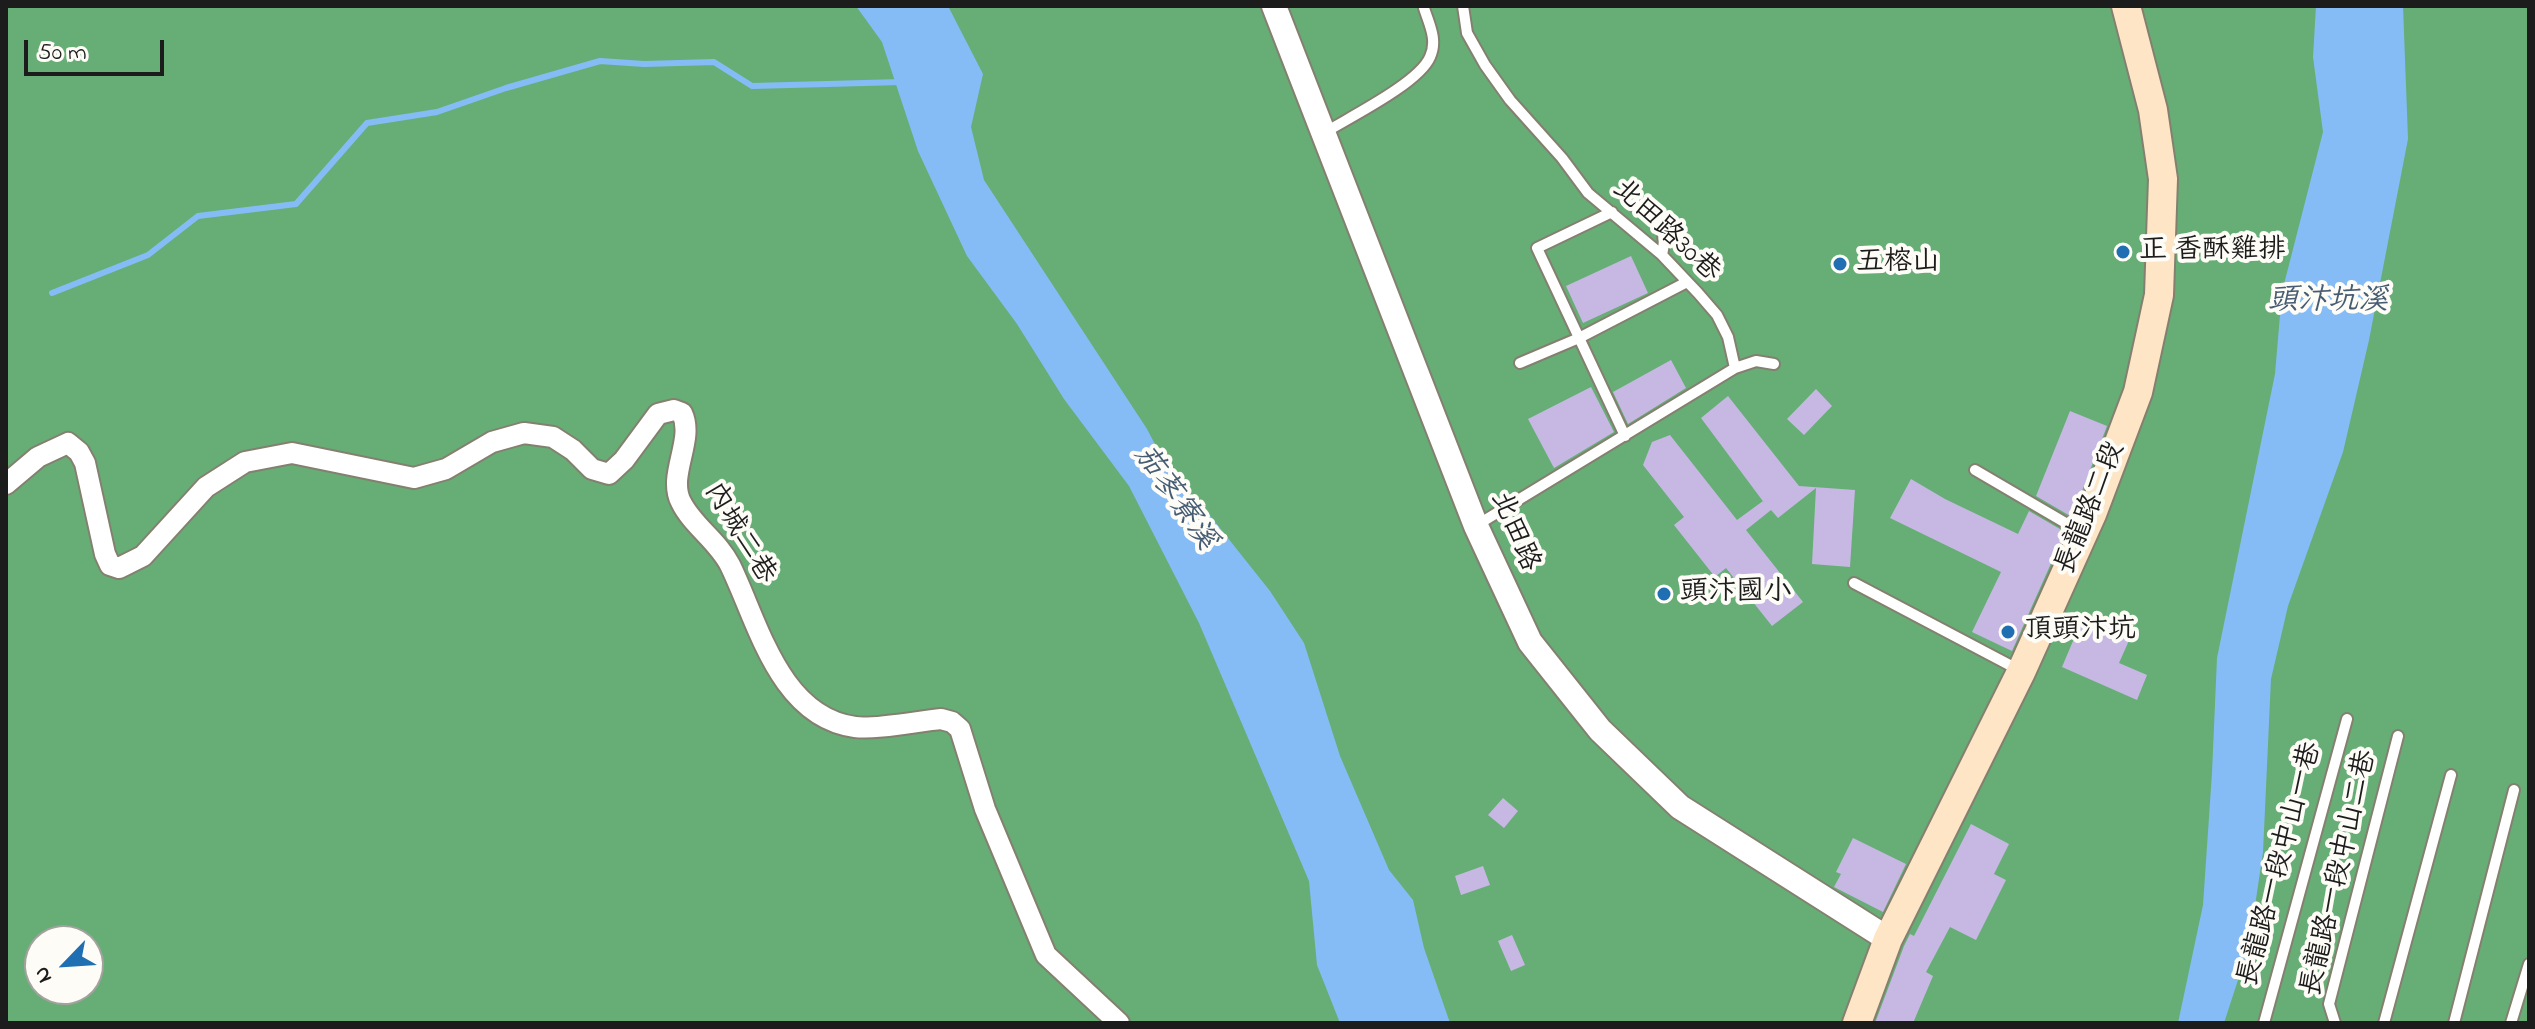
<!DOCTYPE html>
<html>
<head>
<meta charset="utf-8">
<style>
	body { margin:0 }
	#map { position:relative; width:2535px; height:1029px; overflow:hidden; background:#ece4c5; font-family:"Indie Flower",sans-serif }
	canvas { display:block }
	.frame { position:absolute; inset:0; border:8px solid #1c1c1c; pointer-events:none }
	.north { position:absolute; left:24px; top:925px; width:80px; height:80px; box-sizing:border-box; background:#fdfcf7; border:2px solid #a3a29f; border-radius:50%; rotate:245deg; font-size:22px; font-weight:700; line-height:32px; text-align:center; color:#1c1c1c }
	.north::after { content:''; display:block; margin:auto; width:28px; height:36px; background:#1f6fb2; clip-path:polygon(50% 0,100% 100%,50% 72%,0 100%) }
	.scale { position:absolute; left:24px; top:40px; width:140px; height:36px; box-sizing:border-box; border:4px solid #1c1c1c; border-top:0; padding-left:10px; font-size:24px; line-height:28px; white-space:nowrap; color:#1c1c1c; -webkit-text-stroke:6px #fdfcf7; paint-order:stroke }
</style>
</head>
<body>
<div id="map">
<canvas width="2535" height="1029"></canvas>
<div class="frame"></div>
<div class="north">N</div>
<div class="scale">50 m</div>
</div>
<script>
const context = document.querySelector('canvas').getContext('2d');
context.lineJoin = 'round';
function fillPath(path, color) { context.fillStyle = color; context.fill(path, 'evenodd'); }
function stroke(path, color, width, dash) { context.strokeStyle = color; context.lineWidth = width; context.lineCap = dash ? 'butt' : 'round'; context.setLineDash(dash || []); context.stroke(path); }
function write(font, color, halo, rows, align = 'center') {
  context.font = font + ' "Indie Flower","LXGW WenKai TC",sans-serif'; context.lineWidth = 8; context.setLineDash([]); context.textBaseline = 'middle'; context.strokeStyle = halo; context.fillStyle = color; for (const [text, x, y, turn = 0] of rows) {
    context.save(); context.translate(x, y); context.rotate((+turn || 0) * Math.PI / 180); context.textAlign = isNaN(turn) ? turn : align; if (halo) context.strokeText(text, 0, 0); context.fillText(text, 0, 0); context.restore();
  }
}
fillPath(new Path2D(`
	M6,6H2529V1023H6ZM40,941H88V989H40Z`), '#66ae76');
fillPath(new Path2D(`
	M856,6H948L983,74L971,127L984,180L1147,429L1180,492L1204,508L1270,591L1304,643L1340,756L1389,870L1413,900L1424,948L1450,1023H1340L1317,965L1309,881L1199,623L1129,486L1064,399L1017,324L967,256L918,151L882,42Z
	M2316,6H2403L2408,139L2369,340L2343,452L2288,606L2271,679L2263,852L2249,946L2224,1023H2178L2203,905L2212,773L2217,658L2275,374L2282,292L2323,132L2313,57Z`), '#86bcf5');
stroke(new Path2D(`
	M52,293L148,255L198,216L296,204L367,123L437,112L506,88L600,61L644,64L714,62L752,86L902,82`), '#86bcf5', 6);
fillPath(new Path2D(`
	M1631,256L1648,293L1583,323L1566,286Z
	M1671,360L1686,388L1628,424L1613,392Z
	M1591,387L1614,432L1554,468L1528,419Z
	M1816,389L1832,406L1804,435L1787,419Z
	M1728,396L1799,486L1855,490L1850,567L1812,564L1816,488L1778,518L1771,510L1746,530L1803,602L1772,626L1726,568L1715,577L1674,525L1684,517L1643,465L1652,442L1670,435L1737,520L1763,501L1765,504L1701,418Z
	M2070,411L2107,426L2072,517L2036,496Z
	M1911,479L1945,499L2018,534L2029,511L2065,532L2012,651L1972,632L2001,572L1890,518Z
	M2084,615L2131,636L2119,663L2147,675L2137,700L2062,667Z
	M1503,798L1518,811L1504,828L1488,815Z
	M1971,824L2009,844L1994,874L2006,880L1976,940L1950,927L1926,972L1933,976L1913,1023H1875L1904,946L1910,934L1914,936Z
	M1853,838L1906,864L1883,912L1834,887L1841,874L1836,872Z
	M1483,866L1490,885L1461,895L1455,876Z
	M1512,935L1525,965L1511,971L1498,941Z`), '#c7b8e3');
const service = new Path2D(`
	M1463,6L1467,33L1485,65L1510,100L1562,158L1588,193L1662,255L1698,293L1717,315L1728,337L1735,368L1477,525
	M1324,133C1350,117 1419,83 1430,57C1438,40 1429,24 1424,8
	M1644,203C1658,221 1668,231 1662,255
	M1612,212L1537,248L1625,436
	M1520,363L1579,338L1687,282
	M1735,368L1756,361L1774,364
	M1975,470L2081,532
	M1854,583L2019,670
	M2264,1023L2347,719
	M2335,1023L2329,1004L2398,736
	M2384,1023L2451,775
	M2454,1023L2514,790
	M2511,1023L2529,964`);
const minor = new Path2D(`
	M6,484L38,457L68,443L79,452L85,463L105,554L110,565L119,568L143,556L206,487L245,462L292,453L414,478L446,469L492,442L524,433L553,437L573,450L592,469L609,474L624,460L658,414L674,410L682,413C695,440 667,475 681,502C692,525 718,541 730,565C758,622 779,717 855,727C874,730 919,721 941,719L952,722L960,729L985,809L1046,955L1119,1023`);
const tertiary = new Path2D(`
	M1274,6L1476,526L1530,642L1600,730L1680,807L1888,939`);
const secondary = new Path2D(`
	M1857,1023L1888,939L2021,672L2092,514L2138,392L2159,295L2163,179L2153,110L2126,6`);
stroke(service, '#848070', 14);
stroke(minor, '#848070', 24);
stroke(tertiary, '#848070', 28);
stroke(secondary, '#848070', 32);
stroke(service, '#fff', 10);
stroke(minor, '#fff', 20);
stroke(tertiary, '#fff', 24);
stroke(secondary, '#fde5c5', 28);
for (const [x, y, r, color] of [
	[2123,252,8,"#1f6fb2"],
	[1840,264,8,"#1f6fb2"],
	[1664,594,8,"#1f6fb2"],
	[2008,632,8,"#1f6fb2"]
]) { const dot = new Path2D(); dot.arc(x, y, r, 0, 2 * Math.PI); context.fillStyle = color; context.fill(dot); stroke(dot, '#fdfcf7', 3); }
write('28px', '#1c1c1c', '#fdfcf7', [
	["北田路30巷",1665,232,43],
	["長龍路二段",2092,509,-68],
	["北田路",1513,532,67],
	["內城二巷",738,534,59],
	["長龍路一段中山一巷",2282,865,-75],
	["長龍路一段中山二巷",2341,874,-77]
]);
write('28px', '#1c1c1c', '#fdfcf7', [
	["正 香酥雞排",2139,252],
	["五榕山",1856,264],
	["頭汴國小",1680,594],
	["頂頭汴坑",2024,632]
], 'left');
write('italic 30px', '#465c73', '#fdfcf7', [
	["頭汴坑溪",2328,303],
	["茄苳寮溪",1173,499,55]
]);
</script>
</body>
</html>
